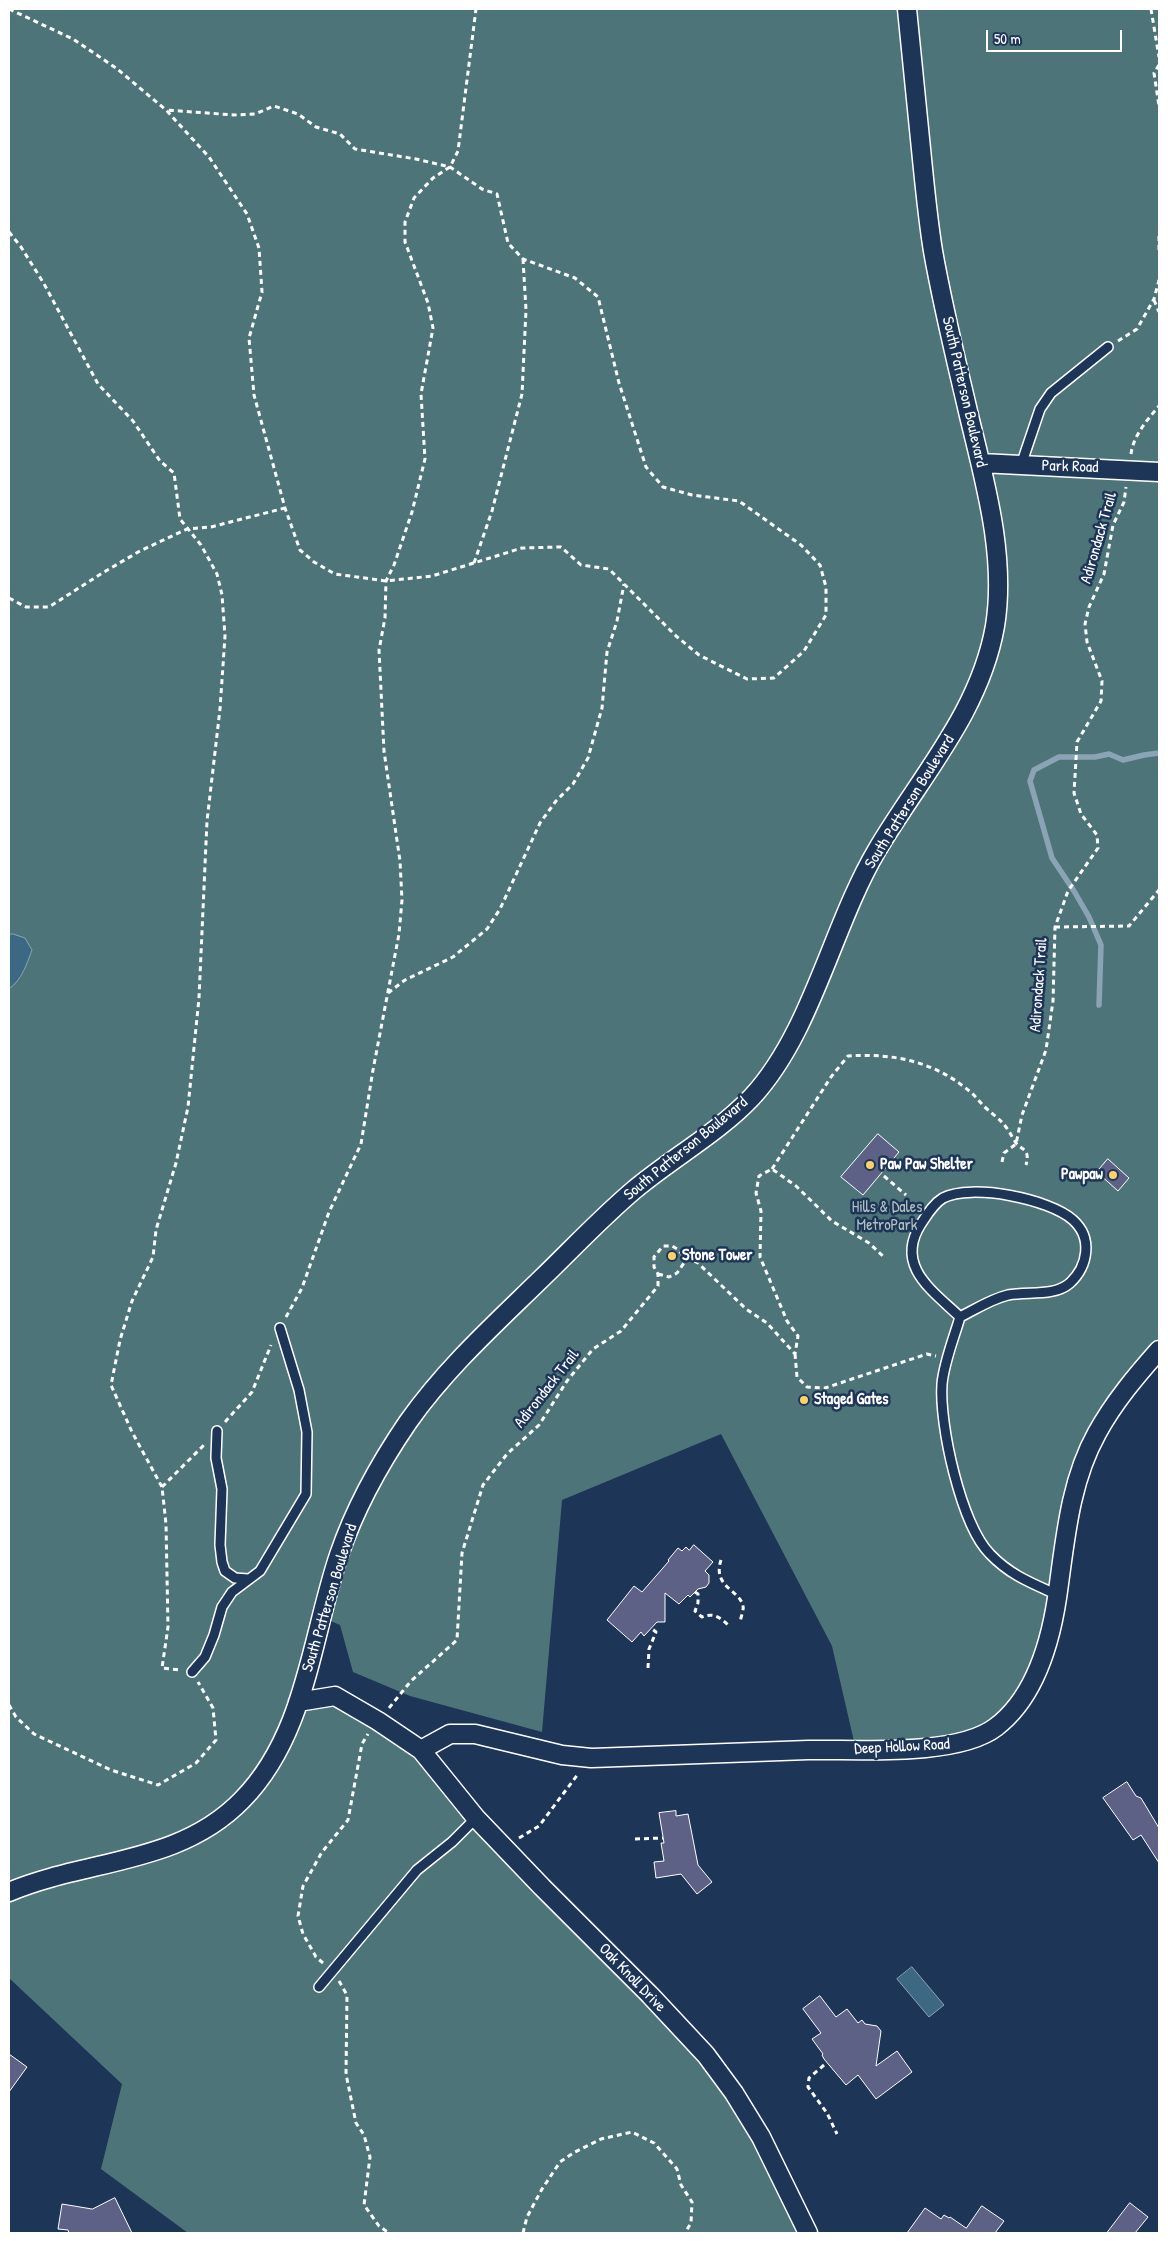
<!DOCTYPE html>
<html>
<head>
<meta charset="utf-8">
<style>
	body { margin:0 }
	#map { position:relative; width:1168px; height:2242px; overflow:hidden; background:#1d3557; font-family:"Patrick Hand",sans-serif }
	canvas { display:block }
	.frame { position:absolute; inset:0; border:10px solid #fff; pointer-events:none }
	.scale { position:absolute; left:986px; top:30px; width:136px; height:22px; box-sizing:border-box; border:2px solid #fff; border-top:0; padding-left:6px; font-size:15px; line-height:18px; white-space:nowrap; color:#fff; -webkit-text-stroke:4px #1d3557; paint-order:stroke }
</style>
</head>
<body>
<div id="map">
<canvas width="1168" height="2242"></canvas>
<div class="frame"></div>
<div class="scale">50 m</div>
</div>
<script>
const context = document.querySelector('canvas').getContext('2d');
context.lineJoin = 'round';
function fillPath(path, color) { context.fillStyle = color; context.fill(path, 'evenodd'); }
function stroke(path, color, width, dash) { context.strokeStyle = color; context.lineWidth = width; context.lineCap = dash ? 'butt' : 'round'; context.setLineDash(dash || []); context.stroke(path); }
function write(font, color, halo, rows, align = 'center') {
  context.font = font + ' "Patrick Hand",sans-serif'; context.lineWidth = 5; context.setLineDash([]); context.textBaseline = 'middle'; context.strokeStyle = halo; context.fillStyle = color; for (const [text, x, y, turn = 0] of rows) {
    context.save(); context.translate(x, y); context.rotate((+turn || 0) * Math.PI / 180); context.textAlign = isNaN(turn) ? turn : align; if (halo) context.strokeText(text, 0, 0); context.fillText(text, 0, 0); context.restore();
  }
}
fillPath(new Path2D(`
	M9,9H1159V1350L1096,1434L1055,1611L1022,1699L971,1740L856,1750L832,1646L721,1434L562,1500L542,1732L410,1696L353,1672L340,1625L321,1617L299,1701L335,1696L421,1750L706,2055L808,2233H188L101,2169L122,2084L9,1978Z`), '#4d7579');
const water = new Path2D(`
	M13,934L25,938L32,950C26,966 22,979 9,989V935Z
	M912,1967L944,2005L929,2017L897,1979Z`);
fillPath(water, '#3d6883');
stroke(water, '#8ba4b5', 1);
stroke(new Path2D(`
	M1099,1005L1101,945L1089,917L1074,891L1052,858L1030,781L1034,770L1059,757H1095L1109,754L1123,760L1144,755L1159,753`), '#8ba4b5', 5.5);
const building = new Path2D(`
	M878,1134L899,1152L863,1195L841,1177Z
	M1108,1159L1129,1178L1118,1191L1097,1172Z
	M694,1545L713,1562L705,1571L709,1575V1583L706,1587L698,1589L690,1597L688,1595L679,1604L665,1593V1622H657L644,1636L641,1632L632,1642L607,1620L634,1586L642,1592L669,1561L668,1560L678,1548L682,1551L686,1547L689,1550Z
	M1127,1782L1136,1796L1141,1798L1159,1828V1863L1141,1835L1133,1840L1103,1798Z
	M676,1811V1816L688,1814L698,1865L712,1882L697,1894L681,1874L656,1878L654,1862L664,1861L661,1843H664L659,1813Z
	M820,1996L836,2017L847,2009L858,2023L862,2020L865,2024L877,2026L881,2031L876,2066L897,2051L912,2072L876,2099L858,2075L846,2085L824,2059L822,2055L823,2054L812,2039L821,2033L803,2009Z
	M9,2054L27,2067L9,2092Z
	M115,2198L132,2233H69L68,2230L58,2229L62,2204L92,2209Z
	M1130,2203L1148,2217L1135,2233H1107Z
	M982,2206L1004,2221L995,2233H907L925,2208L941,2219L944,2215L949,2218L950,2217L966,2228Z`);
fillPath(building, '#5d6186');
stroke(building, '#fff', 1);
const lane = new Path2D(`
	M1021,465L1040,409L1051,393L1108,347
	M960,1317C976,1309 991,1299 1008,1295C1028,1291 1054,1297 1070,1283C1088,1266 1093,1238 1073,1220C1050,1199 971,1183 943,1198C933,1204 927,1215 921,1224C894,1266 933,1291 960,1317C954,1338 944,1362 942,1384C939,1424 961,1525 990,1554C1010,1575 1031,1583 1058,1595
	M217,1431L216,1458L222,1489L220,1545L222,1562L225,1571L235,1578L248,1579
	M192,1672L205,1657L214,1635L222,1607L232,1592L260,1571L306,1494L307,1432L299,1390L280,1328
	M319,1987L417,1870L452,1842L476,1818`);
const street = new Path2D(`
	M981,463L1159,472
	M298,1702L335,1696L378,1721L421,1750L476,1818L542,1887L650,1995L706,2055L734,2093L761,2137L808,2233
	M421,1750L450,1734H475L562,1755L591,1758C663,1755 735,1753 808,1750C857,1749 957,1757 996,1727C1034,1698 1050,1644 1057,1598C1065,1543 1069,1483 1097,1433C1114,1402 1136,1376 1159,1350
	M9,1892C87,1859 179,1865 242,1800C306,1735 311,1638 339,1555C355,1508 380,1463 408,1422C446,1368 496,1323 542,1278C572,1249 602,1217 634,1190C672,1158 718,1133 752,1097C812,1032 832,926 877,850C920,777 980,712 995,626C1006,558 986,486 970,420C957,364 943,308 933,251C928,220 925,189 922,159C917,109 912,59 907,9`);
stroke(lane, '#fff', 12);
stroke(street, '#fff', 21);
stroke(new Path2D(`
	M9,9L73,39L116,68L166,110L209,157L247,214L259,248L262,292L249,338L254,395L285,508L300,550L314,562L335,574L386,581L432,576L522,548L561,547L581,565L609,569L676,636L699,655L747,679L774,678L804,651L826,615V587L820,565L801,545L739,501L692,495L663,487L646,467L619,383L598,297L575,278L523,259L508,243L497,194L482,189L450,167L416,159L355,149L340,134L316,127L298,114L274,106L255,114L234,115L166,110
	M1151,9L1159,57
	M1159,65L1154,73L1159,106
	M9,232L21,247L43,282L98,384L133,421L160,461L174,473L180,519L201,545L217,574L222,595L225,636L220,709L207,821L199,998L188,1107L176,1163L156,1230L153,1257L132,1301L120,1340L111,1385L132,1432L162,1487L166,1524L168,1627L162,1668L180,1670
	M1159,236V252
	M1154,300L1159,312
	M1118,341L1137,329L1154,299L1159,280
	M1131,454C1133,436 1148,419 1159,406
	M474,563L492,511L522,394L526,310L523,259
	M9,598L26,607H49L104,572L140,551L187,529L211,527L285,508
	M1055,927L1129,926L1159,890
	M388,993L405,980L453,957L487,929L500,909L540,823L556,801L573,784L588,758L602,708L607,652L617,621L624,584
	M1002,1162L1004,1153L1016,1144L1022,1115L1046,1050L1053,1001L1055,927L1068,891L1098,848L1097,835L1081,814L1074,793L1077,742L1101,701L1102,681L1087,642L1085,624L1089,607L1104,574L1113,525L1124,502L1126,487
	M772,1169L831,1077L848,1056C892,1053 933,1061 968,1090C975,1095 980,1103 987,1109C1002,1122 1004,1122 1014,1140C1020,1151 1031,1147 1026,1165
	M884,1176L906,1195
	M658,1274L669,1277L677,1273L684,1263L683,1257
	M286,1317L302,1288L329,1212L361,1144L373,1070L399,934L402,900L400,861L384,751L379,650L385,618L386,581L394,565L412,512L425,459L421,394L433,328L428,303L405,242V222L414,198L433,178L450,167L458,151L476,9
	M795,1354L797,1377L807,1387L825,1388L927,1354L936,1356
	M225,1422L252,1392L271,1345
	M162,1487L204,1445
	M721,1560C712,1587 740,1590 743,1606C744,1609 741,1617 740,1622
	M695,1592L698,1594V1603L695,1611L702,1617C714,1612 721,1618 729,1626
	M648,1668L649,1649L656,1632L651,1628
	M9,1705L16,1717L34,1734L111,1770L158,1785L196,1763L216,1740L213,1708L198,1682
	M389,1708L411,1681L457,1640L462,1553L483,1485L507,1454L539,1425L567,1381L593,1349L621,1331L658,1286V1274L654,1267V1257L663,1246H672L679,1250L683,1256L698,1263L746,1309L767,1323L795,1354L798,1336L787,1321L760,1257L761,1211L756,1193L759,1176L772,1169L796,1186L832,1221L869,1243L885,1258
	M519,1838L539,1826L578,1774
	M635,1839L663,1838
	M323,1963L316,1957L303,1934L298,1916L303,1886L322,1852L348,1820L362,1744L368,1734
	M339,1981L347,1995L346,2074L356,2123L364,2135L370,2157L364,2205L379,2226L389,2233
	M824,2065L809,2078L808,2087L827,2113L837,2134
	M523,2233L527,2217L542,2189L560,2162L575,2152L601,2139L632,2132L654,2143L677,2169L681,2185L692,2202L691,2223L685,2233`), '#fff', 3, [5, 4]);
stroke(lane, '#1d3557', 9);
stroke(street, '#1d3557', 18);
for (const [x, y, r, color] of [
	[870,1165,5,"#ffd166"],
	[1113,1175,5,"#ffd166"],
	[672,1256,5,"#ffd166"],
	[804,1400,5,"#ffd166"]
]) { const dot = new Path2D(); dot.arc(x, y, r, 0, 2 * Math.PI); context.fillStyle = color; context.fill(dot); stroke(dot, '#1d3557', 2); }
write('16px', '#fff', '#1d3557', [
	["South Patterson Boulevard",964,392,77],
	["Park Road",1070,467,2],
	["Adirondack Trail",1099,538,-74],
	["South Patterson Boulevard",910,802,-58],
	["Adirondack Trail",1039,985,-86],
	["South Patterson Boulevard",686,1149,-39],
	["Adirondack Trail",547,1389,-52],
	["South Patterson Boulevard",330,1598,-73],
	["Deep Hollow Road",902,1747,-3],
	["Oak Knoll Drive",632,1978,46]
]);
write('bold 16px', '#fff', '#1d3557', [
	["Paw Paw Shelter",880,1165],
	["Pawpaw",1103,1175,"right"],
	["Stone Tower",682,1256],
	["Staged Gates",814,1400]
], 'left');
write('16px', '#afc1c3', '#1d3557', [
	["Hills & Dales",887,1208],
	["MetroPark",887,1226]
]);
</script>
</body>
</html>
